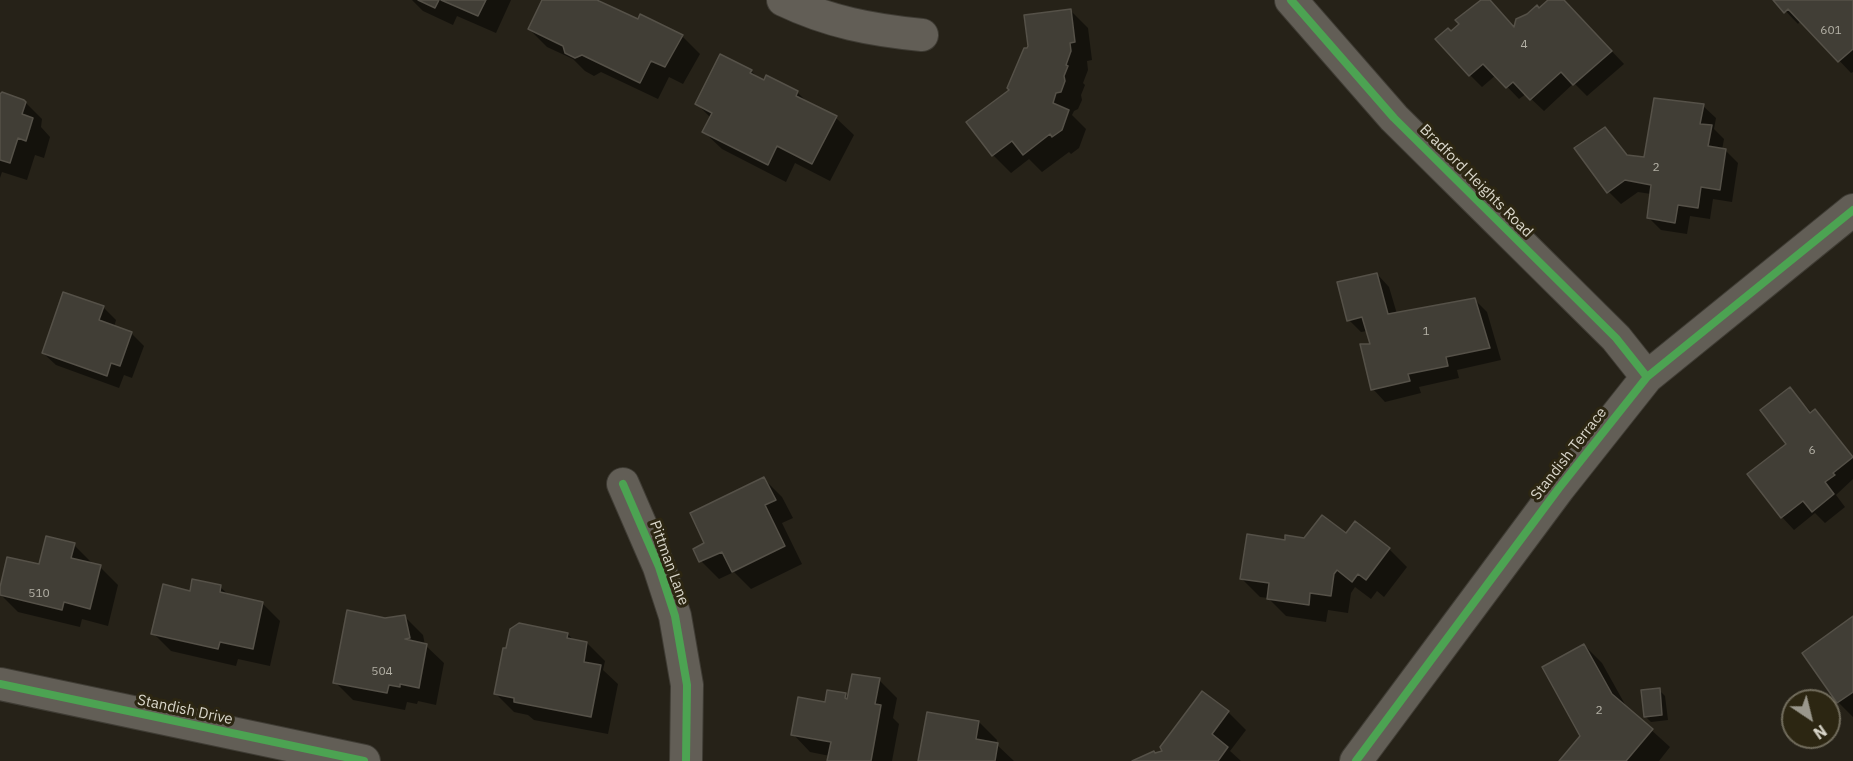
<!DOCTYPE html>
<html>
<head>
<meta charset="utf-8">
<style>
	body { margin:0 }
	#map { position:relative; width:1853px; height:761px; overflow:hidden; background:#262218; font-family:"IBM Plex Sans",sans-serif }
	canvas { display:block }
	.north { position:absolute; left:1781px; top:689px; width:60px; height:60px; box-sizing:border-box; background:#2c2612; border:2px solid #716c5c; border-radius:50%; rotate:145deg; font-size:16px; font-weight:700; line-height:24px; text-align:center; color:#d9d6ca }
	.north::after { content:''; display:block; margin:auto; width:21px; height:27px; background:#9a978c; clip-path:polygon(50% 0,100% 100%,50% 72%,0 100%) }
</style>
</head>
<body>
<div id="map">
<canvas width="1853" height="761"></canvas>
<div class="north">N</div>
</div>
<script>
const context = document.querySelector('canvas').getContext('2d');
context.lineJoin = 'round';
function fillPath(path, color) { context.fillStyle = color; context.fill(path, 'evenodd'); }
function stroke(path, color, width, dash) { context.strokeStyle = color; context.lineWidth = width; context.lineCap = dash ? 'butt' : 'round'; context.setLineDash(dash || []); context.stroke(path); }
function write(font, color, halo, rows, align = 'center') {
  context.font = font + ' "IBM Plex Sans",sans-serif'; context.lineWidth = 6; context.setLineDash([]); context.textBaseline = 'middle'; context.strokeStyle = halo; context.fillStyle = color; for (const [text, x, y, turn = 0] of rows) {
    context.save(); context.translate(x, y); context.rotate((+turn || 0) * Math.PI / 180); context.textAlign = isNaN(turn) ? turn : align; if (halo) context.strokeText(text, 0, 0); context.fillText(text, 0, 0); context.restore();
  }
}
fillPath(new Path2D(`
	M412,0H511L496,33L457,16L453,25L423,11Z
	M543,0H599L638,21L682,36L700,54L683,84L669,77L658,99L601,72L594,76L585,71L573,59L547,47L529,29Z
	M1484,0H1489L1516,29L1551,0H1563L1624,64L1587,96L1574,83L1544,111L1526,94L1519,99L1496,75L1482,87L1470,75L1451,33Z
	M1775,0H1853V72L1851,73L1801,20L1798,24Z
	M1071,11L1088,28L1092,60L1087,61L1088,70L1083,83L1085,85L1081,95L1082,100L1078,109L1074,111L1072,115L1086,129L1079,148L1071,154L1069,152L1042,172L1029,159L1011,173L993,155L968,123L1011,90L1027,50Z
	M721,56L751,71L761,80L797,92L809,104L836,118L854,135L830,181L795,163L786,182L722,149L704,132L711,118L697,104Z
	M0,96L24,101L42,119L41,127L50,137L44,158L35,155L27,180L2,172L0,178Z
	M1703,106L1716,118L1714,129L1724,139L1722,150H1725L1738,163L1732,202L1713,199L1710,219L1690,216L1687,234L1661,230L1649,218L1651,194L1638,192L1621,204L1609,192L1604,129L1629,157L1645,159Z
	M1377,274L1389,287L1397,314L1474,299L1487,312L1501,360L1457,370L1459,378L1419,387L1421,393L1385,402L1373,389L1372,346L1367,331L1361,332L1349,320Z
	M64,294L104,308L116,320L114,327L131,333L144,346L132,378L124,375L119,388L56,365L43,353Z
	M1790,389L1812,413L1815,411L1827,423L1853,456V479L1836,495L1845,507L1825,523L1815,513L1794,530L1782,517L1749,475L1788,444Z
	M764,479L782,497L793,518L782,523L802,564L751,589L734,572L719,579L701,561L695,549L706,544Z
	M1355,523L1389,549L1407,567L1384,597L1377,591L1371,599L1355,587L1351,593L1348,613L1328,610L1326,622L1286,616L1268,598L1260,597L1242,579L1286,541L1346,535Z
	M74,545L92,563V565L100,567L118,585L108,626L82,619L80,627L18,612L0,594Z
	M220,587L230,596L262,603L280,621L270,666L238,659L236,666L171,651L153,633L191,592Z
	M405,617L423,635L425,645L444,663L436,705L418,701L417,704L407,702L405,710L353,700L335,682L385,619Z
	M1853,618V717L1838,702Z
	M568,634L574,641L587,643L605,661L603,670L618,684L608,734L534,720L528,715L514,712L496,694Z
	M1584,645L1602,663L1627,708L1670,747L1659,761H1560L1581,736Z
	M879,680L897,698L893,718L899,724L892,761H829L830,756L810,752L793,734L827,704L845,694L849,698Z
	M1659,690L1665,696L1668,720L1651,722L1645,716Z
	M1203,693L1228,712L1246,730L1230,751L1241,761H1136L1164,751Z
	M979,722L997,740L996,744L1014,761H919Z`), '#0007');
const building = new Path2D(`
	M418,0H439L435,8Z
	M441,0H486L478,16Z
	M542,0H597L638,19L640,14L683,35L665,67L651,61L640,83L582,55L575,58L565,53L563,46L528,29Z
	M1481,0H1490L1514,27L1516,19L1527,14L1537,5L1539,8L1548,0H1564L1612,51L1573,85L1561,72L1530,100L1513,82L1506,88L1483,64L1469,76L1435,39L1448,28L1451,31L1459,24L1455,20Z
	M1773,0H1853V49L1838,62L1788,9L1784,13Z
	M1071,9L1075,42L1070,43L1071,51L1066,65L1068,66L1064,76L1065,81L1061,92L1056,93L1053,103L1069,110L1062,130L1052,137L1050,134L1023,155L1012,141L992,156L966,122L1009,90L1007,88L1024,48H1027L1028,46L1024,15Z
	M720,54L752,70L750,73L764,80L766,75L798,91L796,96L837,116L812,164L777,146L768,165L702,132L712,113L695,104Z
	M2,92L24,100L26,102L22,114L33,118L26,141L18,138L10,163L0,160V94Z
	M1654,98L1704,104L1700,124L1712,125L1708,146L1726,149L1720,190L1701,187L1698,208L1678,205L1675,223L1647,218L1651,185L1625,180L1607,193L1574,148L1605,127L1627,155L1644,157Z
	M1377,273L1388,314L1475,298L1490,348L1446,357L1448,366L1408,374L1410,381L1371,390L1360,344H1370L1362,317L1347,321L1337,282Z
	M63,292L104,306L99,320L132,332L120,366L111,363L107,376L42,353Z
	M1790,387L1810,413L1815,409L1853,457L1833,473L1835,475L1825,482L1834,494L1812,512L1803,501L1781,518L1747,474L1786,444L1760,410Z
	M764,477L776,500L765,505L785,546L732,572L722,552L699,562L693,549L704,543L690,513Z
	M1322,515L1346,533L1355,521L1390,548L1366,580L1358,574L1352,582L1337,570L1334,574L1331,596L1310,593L1309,605L1267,599L1269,583L1240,579L1247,534L1285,540V535L1304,538Z
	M46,536L75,543L71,558L101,565L90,609L64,602L62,610L0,595V587L7,557L39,564Z
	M192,579L221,585L220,592L263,602L253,649L220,642L218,649L151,634L163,584L190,591Z
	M347,610L385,618L405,615L410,638L405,639L427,644L419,688L400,684V687L389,685L387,693L333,683Z
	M1853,616V692L1837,703L1802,653Z
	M519,623L568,633L567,638L587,642L584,662L601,665L591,717L514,702V698L494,694L503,648H506L510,629Z
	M1584,644L1612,694L1653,729L1626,761H1559L1580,736L1542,667Z
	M852,674L880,678L875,704L881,705L871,761H827L831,742L791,735L798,697L825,702L827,690L846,693L845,698L847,699Z
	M1660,688L1662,715L1644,717L1641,690Z
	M1202,691L1229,711L1212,734L1228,747L1218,761H1132L1154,751L1155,753L1162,751L1160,747Z
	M927,712L979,721L976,739L998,743L995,761H918Z`);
fillPath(building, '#413e36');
stroke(building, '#555148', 1.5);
const minor = new Path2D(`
	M783,0C829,22 871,30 922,35
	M1291,0L1394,118L1616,338L1647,377
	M623,484L659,567L675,616L687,685L686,761
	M0,684L364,761
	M1356,761L1559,488L1647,377L1853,210`);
stroke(minor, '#3f3c34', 34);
stroke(minor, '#625e56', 32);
stroke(new Path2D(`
	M1291,0L1394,118L1616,338L1647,377
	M623,484L659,567L675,616L687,685L686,761
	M0,684L364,761
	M1356,761L1559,488L1647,377L1853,210`), '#4ca352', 8);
write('12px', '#b3b0a5', null, [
	["601",1831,31],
	["4",1524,45],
	["2",1656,168],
	["1",1426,332],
	["6",1812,451],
	["510",39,594],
	["504",382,672],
	["2",1599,711]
]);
write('15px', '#d9d6ca', '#2c2612', [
	["Bradford Heights Road",1476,181,45],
	["Standish Terrace",1569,454,-52],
	["Pittman Lane",669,563,70],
	["Standish Drive",185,710,12]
]);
</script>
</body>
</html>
